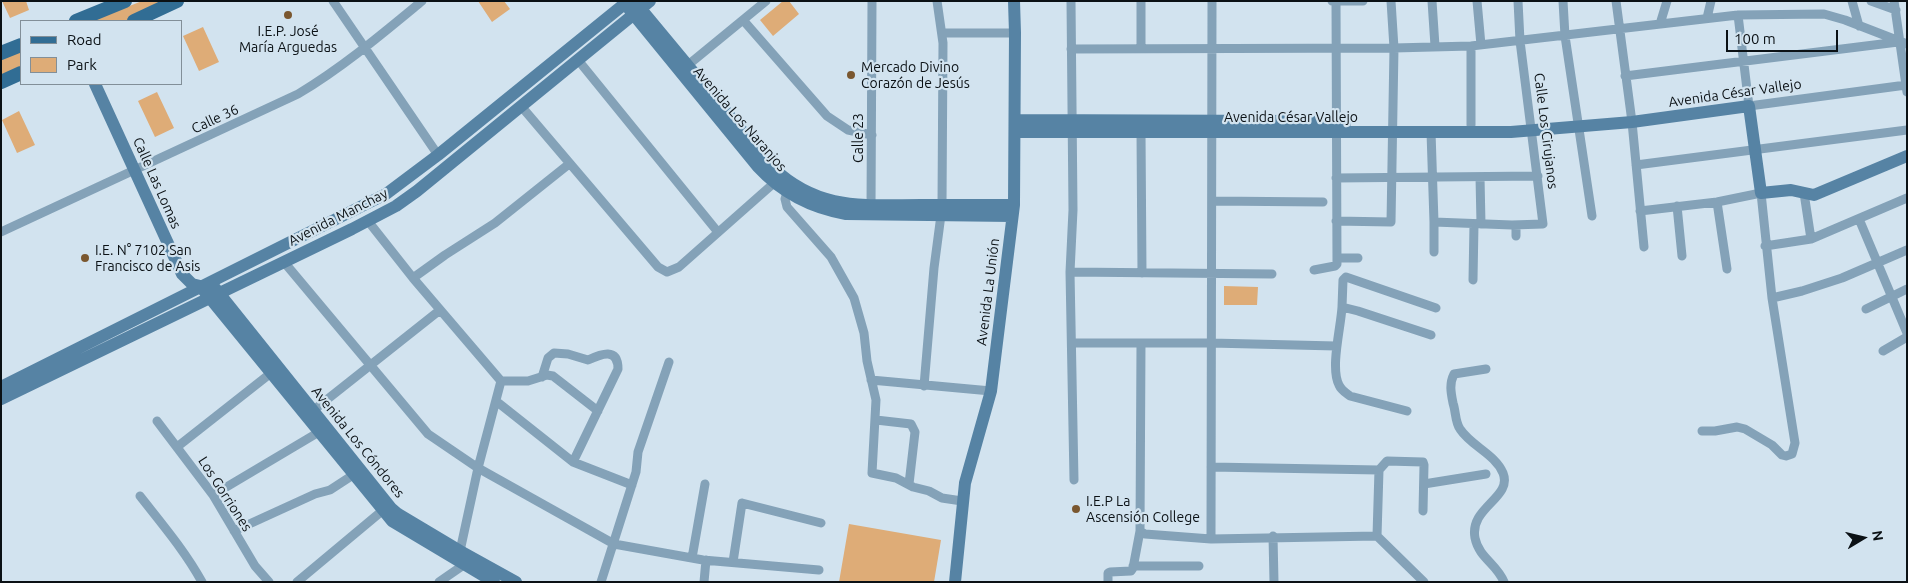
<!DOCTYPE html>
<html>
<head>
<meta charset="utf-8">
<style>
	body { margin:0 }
	#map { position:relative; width:1908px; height:583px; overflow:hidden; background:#d2e3ef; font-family:Ubuntu,sans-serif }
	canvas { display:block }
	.frame { position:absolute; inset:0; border:2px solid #0b1115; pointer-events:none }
	.legend { position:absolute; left:20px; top:20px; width:162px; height:65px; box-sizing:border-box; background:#d2e3ef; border:1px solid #828f98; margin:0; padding:6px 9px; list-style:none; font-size:15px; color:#0b1115 }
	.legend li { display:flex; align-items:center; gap:10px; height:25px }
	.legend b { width:25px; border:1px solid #828f98 }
	.north { position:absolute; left:1838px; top:513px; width:50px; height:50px; -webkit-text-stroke:4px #d2e3ef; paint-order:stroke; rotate:81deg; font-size:14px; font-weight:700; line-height:20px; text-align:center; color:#0b1115 }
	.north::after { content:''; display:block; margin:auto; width:18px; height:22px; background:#0b1115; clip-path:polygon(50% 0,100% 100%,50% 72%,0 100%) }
	.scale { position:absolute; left:1726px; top:30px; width:112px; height:22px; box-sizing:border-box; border:2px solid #0b1115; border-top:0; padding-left:6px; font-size:15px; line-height:18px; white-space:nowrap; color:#0b1115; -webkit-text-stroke:4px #d2e3ef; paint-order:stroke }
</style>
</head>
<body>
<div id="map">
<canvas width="1908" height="583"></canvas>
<div class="frame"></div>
<ul class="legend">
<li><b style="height:6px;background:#316d94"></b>Road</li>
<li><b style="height:14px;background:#deac77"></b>Park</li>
</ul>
<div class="north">N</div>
<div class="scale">100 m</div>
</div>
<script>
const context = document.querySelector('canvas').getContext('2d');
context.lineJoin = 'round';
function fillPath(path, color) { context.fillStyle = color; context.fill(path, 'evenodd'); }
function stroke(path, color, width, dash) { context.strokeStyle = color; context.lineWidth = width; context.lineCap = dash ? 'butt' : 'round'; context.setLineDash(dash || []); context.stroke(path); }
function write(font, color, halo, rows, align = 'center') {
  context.font = font + ' Ubuntu,sans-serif'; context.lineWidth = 4.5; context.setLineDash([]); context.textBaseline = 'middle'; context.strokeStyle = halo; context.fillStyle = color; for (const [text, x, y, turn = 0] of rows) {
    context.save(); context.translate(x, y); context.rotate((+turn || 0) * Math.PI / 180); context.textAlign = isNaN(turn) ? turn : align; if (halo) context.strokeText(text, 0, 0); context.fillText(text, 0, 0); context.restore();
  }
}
fillPath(new Path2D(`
	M2,1H26L29,10L10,18Z
	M142,1H169L125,21H92Z
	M478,1H504L510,9L492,22Z
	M783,1H789L799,14L773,36L760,20Z
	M203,27L219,62L199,71L183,36Z
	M21,51V67L1,76V59Z
	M157,92L174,128L155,137L138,101Z
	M19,111L35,145L17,153L2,120Z
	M1224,286L1258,287L1257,305H1224Z
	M849,524L941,540L934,582H839Z`), '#deac77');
stroke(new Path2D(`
	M333,1L438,155
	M937,1L943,43L942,205
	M1071,1L1073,210L1070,272L1074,480
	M1141,1V49
	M1332,1H1363
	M1432,1L1435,46
	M1477,1L1481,45
	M1563,1L1565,36L1592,216
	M1616,1L1632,122L1644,247
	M1852,1L1859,26
	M1871,1L1896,10
	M1894,1L1907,92
	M1738,15L1749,106L1906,85
	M1707,18L1711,1
	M743,20L827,116L848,130L872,135
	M1660,24L1667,1
	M942,33H1015
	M1471,46V125
	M1071,49L1394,48L1471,46L1738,15L1824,14L1845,20L1907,44
	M578,60L717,231
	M688,65L766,1
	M1625,76L1898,42
	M521,106L658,267L667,272L679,267L774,183
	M1141,132L1142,273
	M1431,132L1434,222V252
	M1636,165L1907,130
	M1480,177L1481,224
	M1336,178L1538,176
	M787,192L785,199L787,207L831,257L854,298L864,333L867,361L876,400L872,473L896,478L913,487L929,491L942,498L962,501
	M1804,193L1811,239
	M1212,201L1323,202
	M1717,202L1727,269
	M1677,206L1682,256
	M871,210L872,1
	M1640,211L1717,202L1761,193L1772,298L1795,443L1792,454L1786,456L1782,455L1772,445L1745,429L1737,427L1715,431H1702
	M1859,219L1907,333
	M368,221L413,278L501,381H528L547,375L553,376L598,411
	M1336,221L1391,222L1394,48L1391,1
	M1434,222L1512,225L1543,224L1520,41L1518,1
	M1,232L298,94C343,67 382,34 422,1
	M1516,236V225
	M1765,246L1811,239L1907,198
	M1337,258H1358
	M284,262L428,434L478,468L614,544L703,560L819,570
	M1314,270L1335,266L1337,264L1336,1
	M1070,272L1272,274
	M413,278L445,255L495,223L569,164
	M1473,280L1474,224
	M1772,298L1802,291L1842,278L1907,250
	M1342,307L1343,280L1346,277L1436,308
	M1866,309L1907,289
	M1072,343H1211L1336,346
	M1883,351L1907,337
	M1486,369L1454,374C1449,384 1451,393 1453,403C1456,412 1455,422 1460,429C1471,446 1495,454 1503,473C1513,498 1469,507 1475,538C1479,558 1497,564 1504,582
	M542,377L548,358L554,353L568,354L588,360C601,354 618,347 618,369L573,462
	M871,380L991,391
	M924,386L934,268L941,215
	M496,401L573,462L632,485
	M1407,411L1350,396C1346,393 1341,390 1339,385C1330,368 1341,327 1342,307L1358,311L1431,335
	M310,413L440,310
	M876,420L911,424L915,432L909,484
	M157,421L213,495L255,566L269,582
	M177,447L271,373
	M1211,467L1379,470
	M1424,484L1486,474
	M213,495L319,432
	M140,496C162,524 185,551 202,582
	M234,531L315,494L330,490L353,475
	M1140,531L1145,534L1211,539L1377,536L1424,582
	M1273,536L1274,582
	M1377,536L1379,470L1387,461L1423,462L1424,465L1423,511
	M1211,539L1212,1
	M460,551L478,468L501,381
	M692,558L705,484
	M733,562L742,503L821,523
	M1133,566H1199
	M297,582L382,511
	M439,582L465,564
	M601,582L636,472L638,452L669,362
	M704,582L706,560
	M1108,582V573L1110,572L1131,571L1133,568L1140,531L1141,343`), '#84a2b8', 9);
stroke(new Path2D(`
	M636,3L773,168C819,211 862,205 921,205C952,205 983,205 1014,205
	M629,9L758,167C782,193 811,208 846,214L1012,216
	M95,84L182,274L192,284L200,286L392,521L494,582
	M1015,120L1290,121L1345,123
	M1015,132H1511L1632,122L1749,106L1761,193L1791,190L1814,195L1907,156
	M215,288L391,508L398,514L460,551L516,582
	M1,387L386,194L438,155L628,1
	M1,399L352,229L396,206L417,191L650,1
	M955,582L965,483L991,391L1014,205L1015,33L1014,1`), '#5683a4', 12);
stroke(new Path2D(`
	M76,21L125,1
	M134,21L177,1
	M1,53L21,45
	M1,82L21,73`), '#316d94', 14);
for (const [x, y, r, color] of [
	[288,15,5,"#7a572f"],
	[851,75,5,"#7a572f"],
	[85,258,5,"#7a572f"],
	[1076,509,5,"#7a572f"]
]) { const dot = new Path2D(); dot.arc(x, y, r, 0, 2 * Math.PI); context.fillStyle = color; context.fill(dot); stroke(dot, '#d2e3ef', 2); }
write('14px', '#0b1115', '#d2e3ef', [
	["I.E.P. José",288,31,"center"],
	["María Arguedas",288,47,"center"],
	["Mercado Divino",861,67],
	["Corazón de Jesús",861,83],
	["I.E. N° 7102 San",95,250],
	["Francisco de Asis",95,266],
	["I.E.P La",1086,501],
	["Ascensión College",1086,517]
], 'left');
write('14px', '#0b1115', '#d2e3ef', [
	["Avenida César Vallejo",1735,93,-8],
	["Avenida César Vallejo",1291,117],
	["Calle 36",215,119,-25],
	["Avenida Los Naranjos",740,119,49],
	["Calle Los Cirujanos",1546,131,83],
	["Calle 23",858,138,-90],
	["Calle Las Lomas",157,183,66],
	["Avenida Manchay",338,217,-27],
	["Avenida La Unión",988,292,-83],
	["Avenida Los Cóndores",358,442,51],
	["Los Gorriones",225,494,57]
]);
</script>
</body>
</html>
